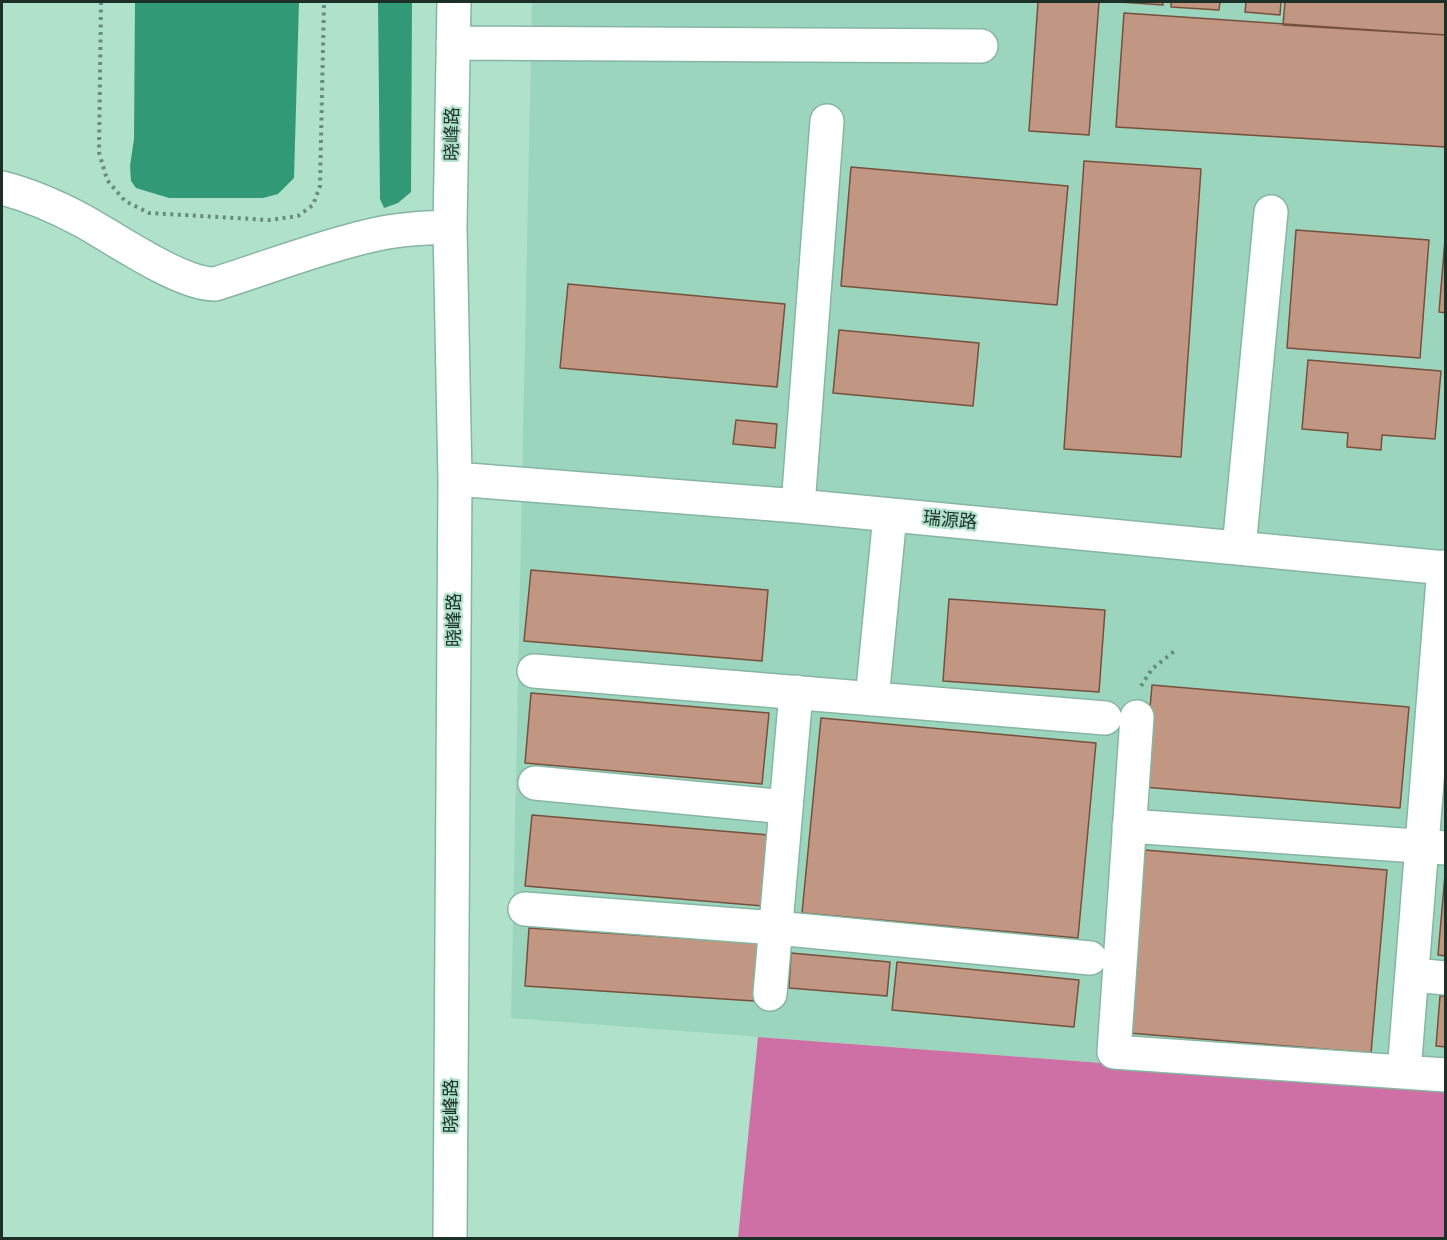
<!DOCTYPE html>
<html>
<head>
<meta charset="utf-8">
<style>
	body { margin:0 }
	#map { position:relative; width:1447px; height:1240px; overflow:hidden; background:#afe1cb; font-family:Commissioner,sans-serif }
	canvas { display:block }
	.frame { position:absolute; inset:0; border:3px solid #1c3028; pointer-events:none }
</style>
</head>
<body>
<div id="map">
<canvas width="1447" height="1240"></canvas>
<div class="frame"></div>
</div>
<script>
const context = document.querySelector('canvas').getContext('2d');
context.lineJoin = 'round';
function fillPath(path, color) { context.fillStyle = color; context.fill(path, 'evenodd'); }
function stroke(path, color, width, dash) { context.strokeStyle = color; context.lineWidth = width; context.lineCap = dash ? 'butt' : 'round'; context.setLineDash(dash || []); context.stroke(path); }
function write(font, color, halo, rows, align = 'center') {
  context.font = font + ' Commissioner,"Noto Sans SC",sans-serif'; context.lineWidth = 4.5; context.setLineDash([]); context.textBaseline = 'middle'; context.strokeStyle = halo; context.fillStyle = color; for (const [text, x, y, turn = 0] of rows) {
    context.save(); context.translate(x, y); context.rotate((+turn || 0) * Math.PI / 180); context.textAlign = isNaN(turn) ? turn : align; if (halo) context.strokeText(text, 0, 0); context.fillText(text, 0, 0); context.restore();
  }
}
fillPath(new Path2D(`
	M532,2H1445V1089L511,1018Z`), '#9cd5bd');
fillPath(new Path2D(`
	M758,1037L1445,1089V1238H738Z`), '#ce6fa5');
fillPath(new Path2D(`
	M135,2H299L294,178L278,194L263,198H169L136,188L131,181L130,166L134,139Z
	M378,2H412L411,192L398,203L384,208L380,199Z`), '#329976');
const building = new Path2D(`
	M1038,2H1099L1089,135L1029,131Z
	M1120,2H1163V5Z
	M1171,2H1220L1219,10L1171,7Z
	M1246,2H1281L1280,15L1245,12Z
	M1285,2H1446V35L1283,25Z
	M1124,13L1446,35V147L1116,127Z
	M1084,161L1201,169L1181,457L1064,449Z
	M851,167L1068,186L1057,305L841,286Z
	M1446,227V313L1439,312Z
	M1296,230L1429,240L1420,358L1287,348Z
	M568,284L785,304L777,387L560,368Z
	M839,330L979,343L973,406L833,393Z
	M1308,360L1441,371L1435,439L1382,435L1381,450L1347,447L1348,433L1302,429Z
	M736,420L777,424L775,448L733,444Z
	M531,570L768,590L762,661L524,641Z
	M949,599L1105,610L1099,692L943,681Z
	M1152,685L1409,707L1400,808L1143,787Z
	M531,693L769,713L762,784L525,763Z
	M821,718L1096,743L1078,938L802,913Z
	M532,815L769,835L763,906L525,886Z
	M1145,850L1387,870L1371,1053L1129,1033Z
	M1446,863V956L1438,955Z
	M529,928L758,943L754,1001L525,986Z
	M791,953L890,962L887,996L789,988Z
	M897,962L1079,980L1074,1027L892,1010Z
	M1440,996H1446V1047L1436,1046Z`);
fillPath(building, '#c19682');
stroke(building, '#76503d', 1.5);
const minor = new Path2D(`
	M453,43L981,46
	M2,188C29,195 57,207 83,221C114,238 181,285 215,284C267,268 319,247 373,235C398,229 424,228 450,227
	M455,479L798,506L1446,568
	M798,506L827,121
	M1239,548L1271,212
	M534,671L1105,718
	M872,699L890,515
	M1137,717L1114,1052L1446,1075
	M535,783L786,807
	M1129,826L1446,848
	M525,909L776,928L1090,958
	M1412,975L1446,978
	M770,994L796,692
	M1404,1072L1444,567
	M450,1238L455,479L450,227L454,2`);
stroke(minor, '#85b6a1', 36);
stroke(new Path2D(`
	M101,2L99,152L107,180L125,201L149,213L269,220L298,216L313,205L320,186L324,2
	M1141,686L1152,669L1177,649`), '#698d7d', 4, [3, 4.5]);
stroke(minor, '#fff', 33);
write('18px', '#1c3028', '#afe1cb', [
	["晓峰路",452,134,-89],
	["瑞源路",950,520,5],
	["晓峰路",454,620,-90],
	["晓峰路",451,1106,-90]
]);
</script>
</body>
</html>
